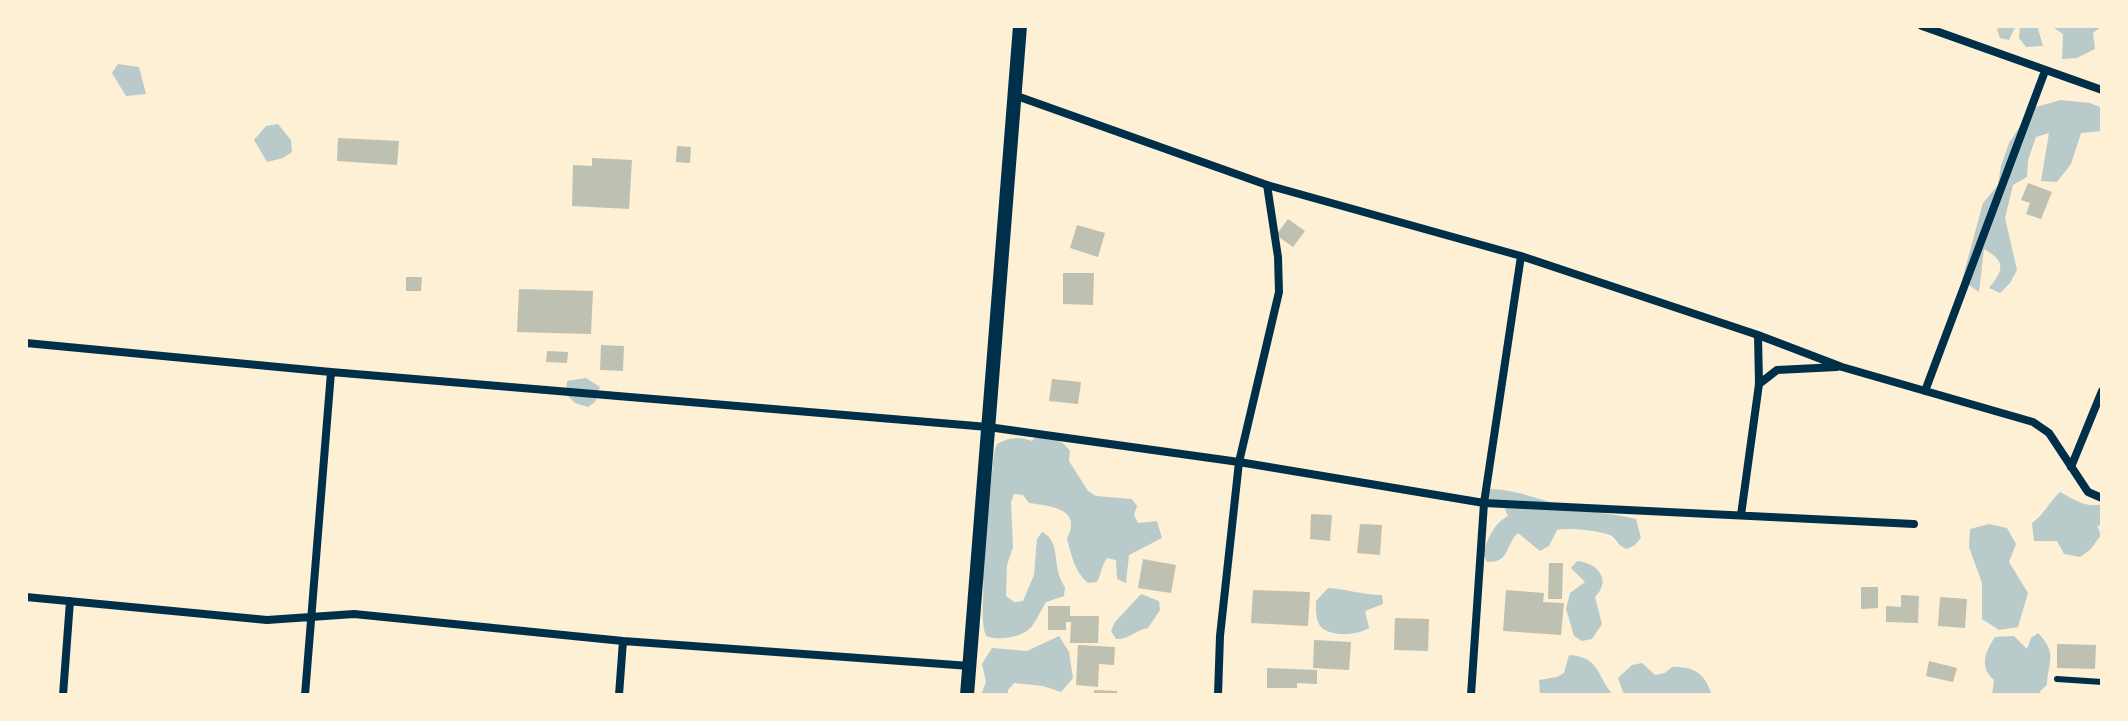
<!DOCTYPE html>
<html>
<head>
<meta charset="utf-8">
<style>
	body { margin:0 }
	#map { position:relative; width:2128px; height:721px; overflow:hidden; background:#fdf0d5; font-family:"Zilla Slab",serif }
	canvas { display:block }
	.frame { position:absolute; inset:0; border:28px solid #fdf0d5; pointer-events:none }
</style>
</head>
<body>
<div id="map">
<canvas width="2128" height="721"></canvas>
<div class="frame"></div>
</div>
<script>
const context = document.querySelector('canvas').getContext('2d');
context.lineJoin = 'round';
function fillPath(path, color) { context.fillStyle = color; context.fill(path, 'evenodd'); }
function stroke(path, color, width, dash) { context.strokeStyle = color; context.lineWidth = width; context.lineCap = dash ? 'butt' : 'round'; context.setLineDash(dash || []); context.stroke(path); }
fillPath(new Path2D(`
	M1999,26H2043L2038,29L2043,46L2026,47L2019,38L2020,27L2014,29L2009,40L2000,38L1997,30Z
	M2051,26H2102L2093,33L2095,49L2077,58L2062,59L2063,34Z
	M118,64L139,67L146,94L126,96L112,73Z
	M2061,100L2090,103L2102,108V131L2081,133L2071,164L2057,182L2041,181L2049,133L2036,137L2028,160L2027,177L2013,185L2005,218L2017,270L2010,283L2000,293L1989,288C2004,270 2006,261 1984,249L1979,292L1962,280L1983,203L1998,185L2001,166L2009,143L2032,108Z
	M278,124L291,140L292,152L283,158L267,162L254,140L266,126Z
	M586,378L600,387L595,402L588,407L575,403L566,394L567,381Z
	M1037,436C1052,438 1062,439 1070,451L1069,461L1088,491L1096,496L1132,499L1137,506L1134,515L1138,523L1157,521L1162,538L1129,555L1126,583L1117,579L1116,560L1107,558C1101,566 1102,573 1097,582L1088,583C1074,571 1072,556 1067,539C1083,508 1050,506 1029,503L1023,495L1014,494L1011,502L1013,547L1007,565L1006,596L1014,602L1023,601L1034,575L1037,539L1042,532C1062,541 1051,569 1065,587L1064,596L1046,602C1041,610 1037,619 1032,626C1023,638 998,641 986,636C979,616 986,592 982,571L994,453L997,444C1009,437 1019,436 1032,441Z
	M1491,489C1520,490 1544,502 1572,508C1594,512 1615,514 1636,519L1641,538L1635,545L1627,549C1618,546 1618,541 1612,536C1604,531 1566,527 1557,530L1549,546L1540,551L1518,533C1505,545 1510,563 1487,562L1483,553C1488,538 1494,523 1508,516L1504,507H1485L1480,500L1482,491Z
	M2060,492C2073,499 2087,509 2102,504V525L2097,526L2101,535L2090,550L2080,557L2064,554L2057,541H2034L2032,523C2044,515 2049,502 2060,492Z
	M1989,524L2007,528L2016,544L2009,562L2028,593L2018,627L1999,630L1982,619V583L1969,547L1970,529Z
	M1577,561C1598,563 1612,580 1595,597L1602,624L1592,639L1582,641L1574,636L1566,609L1570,593L1585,582L1571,568Z
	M1328,588C1347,589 1363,595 1382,595L1383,604L1365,611L1369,628C1358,635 1333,637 1322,628C1315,621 1316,610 1316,601Z
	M1141,594L1159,601L1160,610L1148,628C1135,630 1129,640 1116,639L1111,631L1115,622Z
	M2038,633C2058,654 2048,661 2047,685L2040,691L2041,695H1992L1994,680C1979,667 1985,652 1995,637L2014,636L2027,649L2031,638Z
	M1059,636L1069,652L1073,678L1061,692L1043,686L1014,683L1008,690V695H981L986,682L982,664L992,648L1027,651Z
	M1569,655C1600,657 1596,675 1613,695H1540L1539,680L1557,677L1564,673Z
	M1642,663L1655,675L1665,673L1672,667C1695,666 1705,674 1712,695H1624L1618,678L1632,665Z`), '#b9caca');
fillPath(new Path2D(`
	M338,138L399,141L397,165L337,161Z
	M677,146L691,147L690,163L676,162Z
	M592,158L632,160L629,209L572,206L573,165L592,166Z
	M2028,183L2052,192L2041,219L2026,214L2030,203L2021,200Z
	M1288,219L1305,231L1293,247L1276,235Z
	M1077,225L1105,233L1098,257L1070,248Z
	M1063,273H1094L1093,305L1063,304Z
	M406,277H422L421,291H406Z
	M519,289L593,291L591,334L517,332Z
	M601,345L624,346L623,371L600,370Z
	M547,351L568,352L567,363L546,362Z
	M1052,379L1081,382L1078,404L1049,401Z
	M1311,514L1332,515L1330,541L1310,539Z
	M1360,524L1382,525L1380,555L1357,553Z
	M1143,559L1176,565L1171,593L1138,588Z
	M1549,563H1563L1562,599H1548Z
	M1861,587H1878V608L1861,609Z
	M1253,590L1310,592L1308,626L1251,623Z
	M1506,590L1544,593L1543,602L1564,603L1561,635L1503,631Z
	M1901,595L1919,596L1918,623L1886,622V606L1901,607Z
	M1940,597L1967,599L1965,628L1938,626Z
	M1048,606H1070V616H1099L1098,643H1070L1071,622H1066V630H1048Z
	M1395,618L1429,619L1428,651L1394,650Z
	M1314,640L1351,642L1349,670L1313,668Z
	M2057,644L2096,645L2095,669L2057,668Z
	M1078,645L1115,647L1114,665L1099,664L1098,687L1076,685Z
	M1929,661L1957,668L1953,682L1926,676Z
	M1267,668L1317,670V684L1297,683V688H1267Z
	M1094,690L1117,691V695H1094Z`), '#bec0b2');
stroke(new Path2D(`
	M2057,679L2102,682`), '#003049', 6);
stroke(new Path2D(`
	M1922,26L2102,90
	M1014,95L1267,185L1521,256L1758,335L1842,367L2033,422L2049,433L2088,492L2102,498
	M26,343L331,372L988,427L1239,462L1484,503L1914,524
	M1759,384L1777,370L1837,367
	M1925,391L2045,71
	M2071,467L2102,391
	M1741,515L1759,384L1758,335
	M26,597L267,620L354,614L623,641L970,666
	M63,695L70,601
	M305,695L331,372
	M619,695L623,641
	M1218,695L1220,636L1239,462L1279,292L1278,257L1267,185
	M1471,695L1484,503L1521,256`), '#003049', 8);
stroke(new Path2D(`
	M967,695L1020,26`), '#003049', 14);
</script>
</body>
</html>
